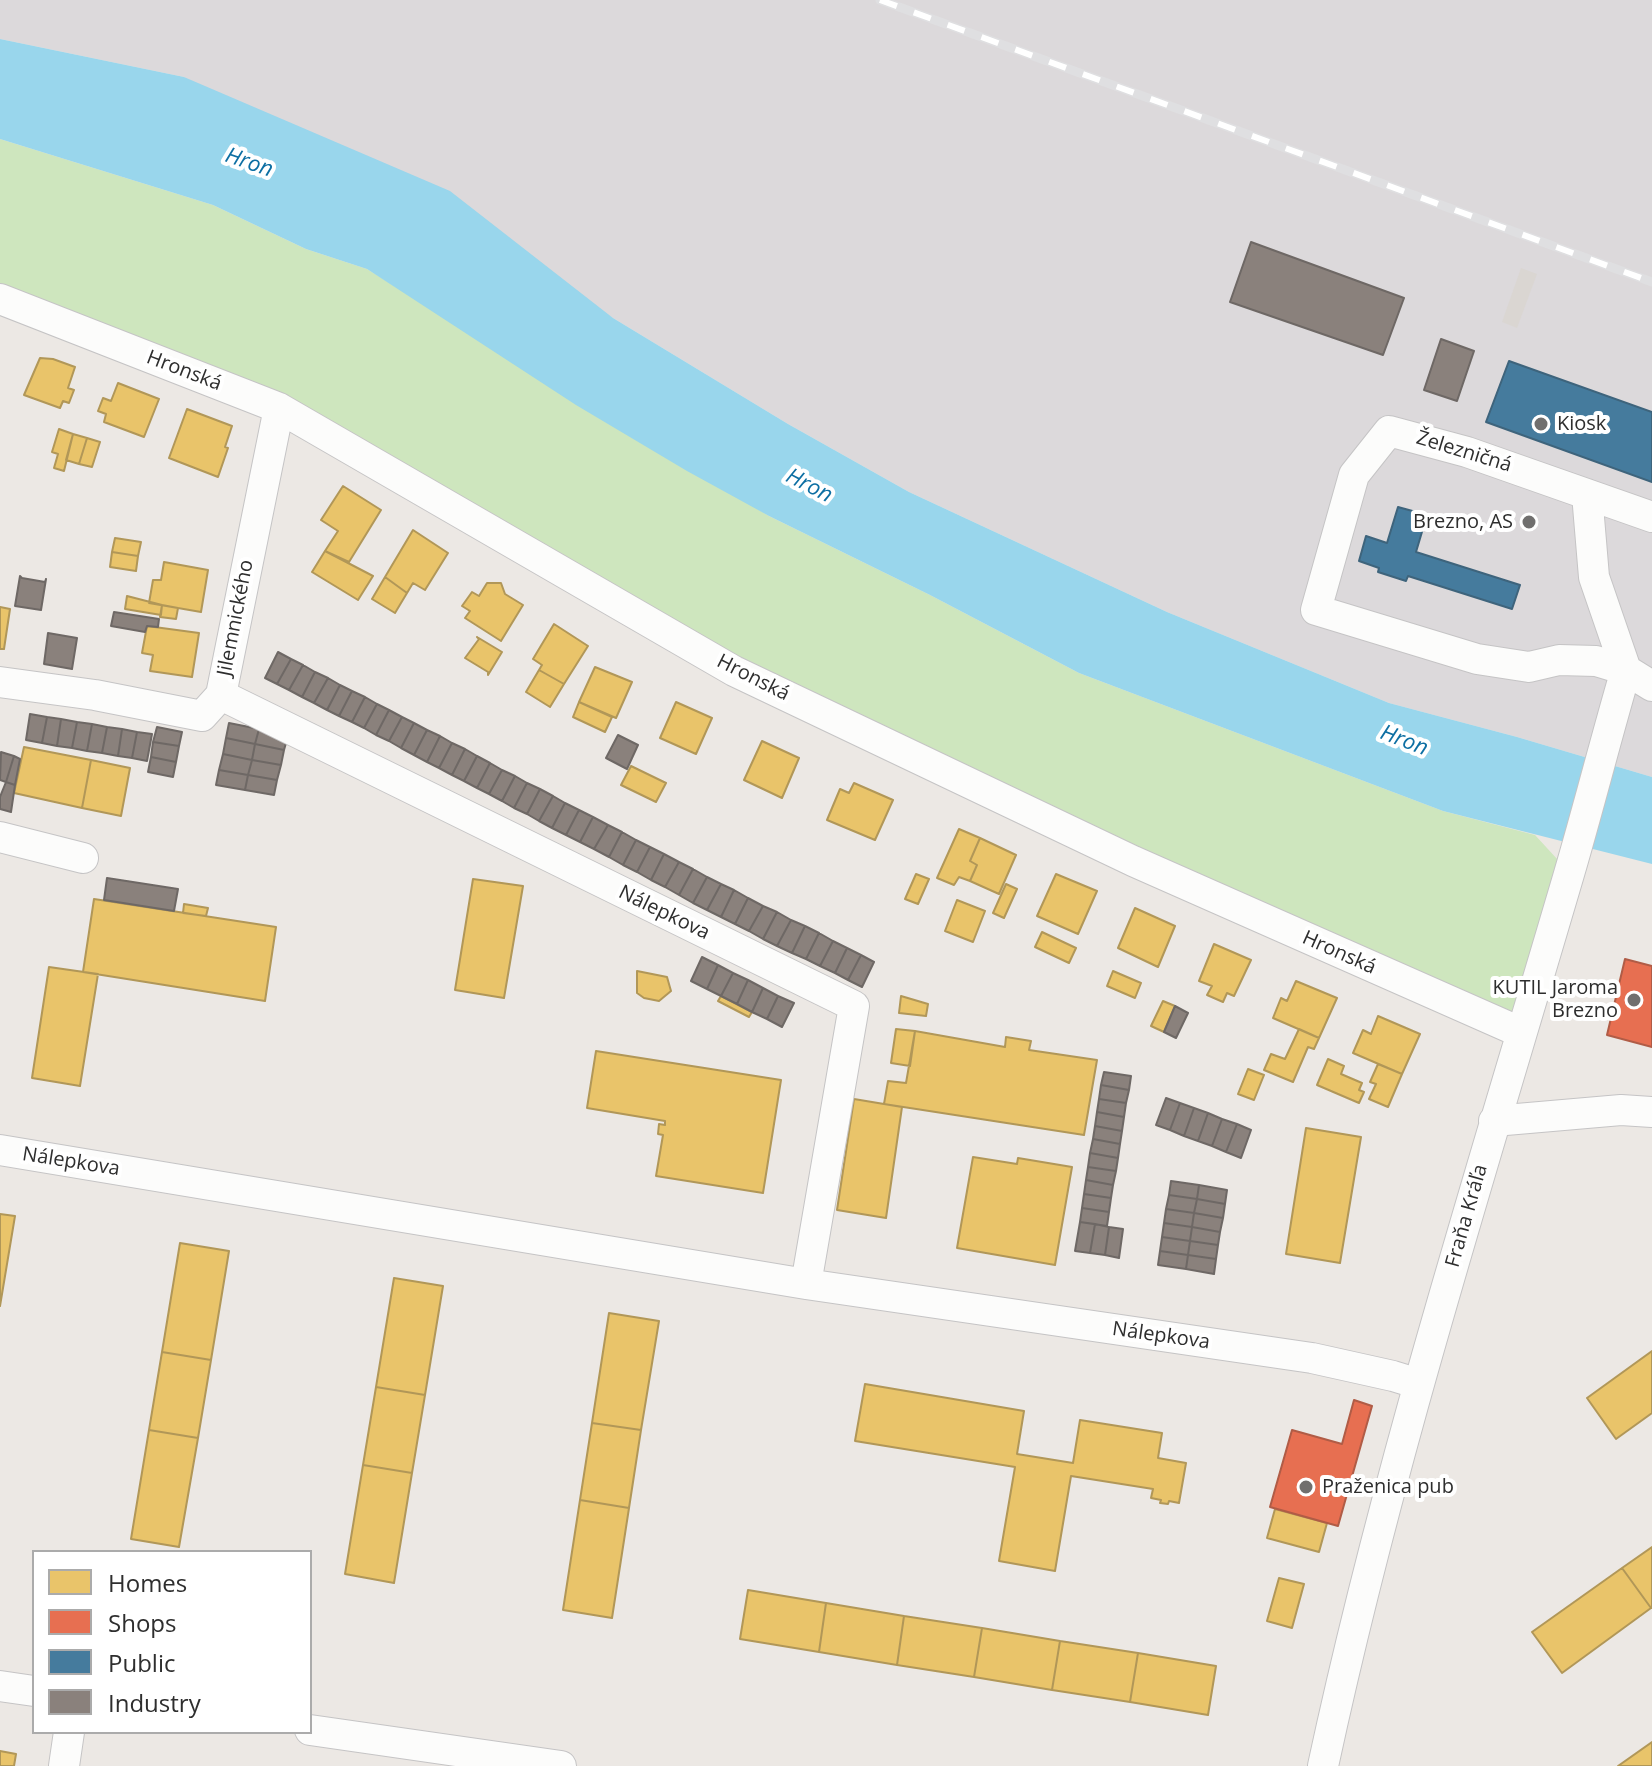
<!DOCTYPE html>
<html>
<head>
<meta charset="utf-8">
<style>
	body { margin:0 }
	#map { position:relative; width:1652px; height:1766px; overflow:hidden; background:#ece8e4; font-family:"Open Sans",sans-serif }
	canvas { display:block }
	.legend { position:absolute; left:32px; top:1550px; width:280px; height:184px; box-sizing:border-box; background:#fff; border:2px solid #ababab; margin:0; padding:10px 14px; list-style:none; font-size:24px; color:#2e2e2e }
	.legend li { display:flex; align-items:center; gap:16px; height:40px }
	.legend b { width:40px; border:2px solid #ababab }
</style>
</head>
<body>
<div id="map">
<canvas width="1652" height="1766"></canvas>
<ul class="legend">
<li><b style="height:22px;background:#e9c46a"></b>Homes</li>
<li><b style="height:22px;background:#e76f51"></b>Shops</li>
<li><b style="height:22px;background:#457b9d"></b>Public</li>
<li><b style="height:22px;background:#8a817c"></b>Industry</li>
</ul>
</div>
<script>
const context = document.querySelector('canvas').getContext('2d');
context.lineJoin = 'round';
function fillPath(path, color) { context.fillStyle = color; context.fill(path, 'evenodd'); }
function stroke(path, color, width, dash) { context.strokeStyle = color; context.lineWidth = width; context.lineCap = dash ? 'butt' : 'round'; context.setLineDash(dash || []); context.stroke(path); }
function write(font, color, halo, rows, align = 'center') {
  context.font = font + ' "Open Sans",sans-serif'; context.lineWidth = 8; context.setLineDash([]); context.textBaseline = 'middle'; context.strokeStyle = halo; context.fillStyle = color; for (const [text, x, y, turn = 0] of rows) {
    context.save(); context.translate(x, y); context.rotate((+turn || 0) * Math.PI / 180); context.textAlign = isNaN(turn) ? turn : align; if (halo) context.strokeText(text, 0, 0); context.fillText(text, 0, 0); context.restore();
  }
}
fillPath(new Path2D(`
	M0,0H1652V777L1517,737L1389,703L1167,612L909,492L788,424L613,318L184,77L0,39Z`), '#dcd9db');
fillPath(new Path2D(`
	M0,139L213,205L306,249L367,269L769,516L930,595L1079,673L1443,811L1535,835L1570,873L1520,1032L734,671L279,408L0,299Z`), '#cee6be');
fillPath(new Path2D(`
	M1521,268L1537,274L1517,328L1502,322Z`), '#dad6d2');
fillPath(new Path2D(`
	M0,39L184,77L450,191L613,318L788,424L909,492L1167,612L1389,703L1517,737L1652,777V864L1443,811L1079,673L930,595L769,516L687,471L576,405L367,269L306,249L213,205L0,139Z`), '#99d6ec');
const homes = new Path2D(`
	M40,358L53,359L75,367L68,388L74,390L69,403L63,401L60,408L24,395Z
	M118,383L159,399L144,437L104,422L106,414L98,411L103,398L111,401Z
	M187,409L232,426L225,447L228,448L218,477L169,458Z
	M59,429L73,434L64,471L54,468L58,454L52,452Z
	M73,434L87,438L79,464L66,460Z
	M87,438L100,442L92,467L79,464Z
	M343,486L381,510L349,562L325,551L338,531L321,520Z
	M413,530L448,553L425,590L413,583L407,593L385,577Z
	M115,538L141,542L138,556L112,552Z
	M325,551L373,576L358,600L312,572Z
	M112,552L138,556L136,571L110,567Z
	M164,562L208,570L201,612L149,603L153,580H161Z
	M385,577L407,593L395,613L372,599Z
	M487,583H501L505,594L523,605L501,641L465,618L470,611L462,606L472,592L479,596Z
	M127,596L162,605L161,615L125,609Z
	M162,605L178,608L176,619L160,617Z
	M0,607L10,609L4,649H0Z
	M554,624L588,646L564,684L539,670L542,665L533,659Z
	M147,626L199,633L192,677L150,671L153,655L142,653Z
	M477,637L502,652L488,675V672L465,658L479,639Z
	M595,667L632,682L616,718L579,702Z
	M539,670L564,684L550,707L526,692Z
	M579,702L612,717L605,732L573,717Z
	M676,702L712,718L696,754L660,738Z
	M762,741L799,758L782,798L744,780Z
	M24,747L91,760L82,808L14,793Z
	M91,760L130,768L121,816L82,808Z
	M631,766L666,783L656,802L621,785Z
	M854,783L893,800L875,840L827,820L840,789L849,793Z
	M959,829L980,838L970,861L977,865L970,881L959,877L954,885L937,878Z
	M980,838L1016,855L999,894L970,881L977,865L970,861Z
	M916,874L929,879L918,904L905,899Z
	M1056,874L1097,891L1078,934L1037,916Z
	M473,879L523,886L504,998L455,990Z
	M1006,884L1017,889L1004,918L993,913Z
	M94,899L276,927L265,1001L83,972Z
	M957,900L985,911L973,942L945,931Z
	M184,904L208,908L206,916L183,913Z
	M1135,908L1175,926L1158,967L1118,948Z
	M1042,932L1076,948L1069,963L1035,947Z
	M1214,944L1251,960L1234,996L1227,993L1223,1002L1207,995L1212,986L1199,981Z
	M49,967L98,974L80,1086L32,1078Z
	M637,971L667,977L671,991L659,1001L644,998L637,993Z
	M1113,971L1141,983L1135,998L1107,986Z
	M1296,981L1337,998L1319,1038L1273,1018L1281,998L1287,1001Z
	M721,996L752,1012L749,1017L718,1001Z
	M901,996L928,1004L926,1016L899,1013Z
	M1163,1001L1175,1006L1164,1032L1151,1026Z
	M1378,1016L1420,1034L1402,1074L1353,1053L1363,1030L1371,1034Z
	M896,1029L915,1031L910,1066L891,1063Z
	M1299,1029L1319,1038L1314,1049L1308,1047L1293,1082L1264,1070L1271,1054L1285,1059Z
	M915,1031L1005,1047L1006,1037L1031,1041L1029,1050L1097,1060L1084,1135L884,1104L888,1081L906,1083Z
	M596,1051L781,1080L763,1193L656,1176L663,1135L658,1134L659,1124L665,1125V1121L587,1108Z
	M1328,1059L1344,1066L1341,1074L1362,1083L1359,1090L1364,1092L1359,1103L1317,1085Z
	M1378,1064L1402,1074L1388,1107L1369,1099L1376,1084L1370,1082Z
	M1248,1069L1264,1075L1254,1100L1238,1094Z
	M854,1099L902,1107L886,1218L837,1210Z
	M1306,1128L1361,1137L1340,1263L1286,1254Z
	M973,1157L1017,1164L1018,1158L1072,1167L1055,1265L957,1248Z
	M0,1214L15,1216L0,1306Z
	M180,1243L229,1251L211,1360L162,1352Z
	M394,1278L443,1286L425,1395L376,1387Z
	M609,1313L659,1321L641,1430L592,1423Z
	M1652,1351V1413L1616,1439L1587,1398Z
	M162,1352L211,1360L198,1438L149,1430Z
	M865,1384L1024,1411L1017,1454L1073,1463L1080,1420L1162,1433L1158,1458L1186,1463L1179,1503L1169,1501L1168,1504L1160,1503L1161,1500L1151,1498L1153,1489L1071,1476L1055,1571L999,1561L1015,1467L855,1441Z
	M376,1387L425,1395L412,1473L363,1465Z
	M592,1423L641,1430L629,1508L580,1500Z
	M149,1430L198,1438L179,1547L131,1539Z
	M363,1465L412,1473L394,1583L345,1574Z
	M580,1500L629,1508L612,1618L563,1610Z
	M1275,1509L1327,1523L1319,1552L1267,1538Z
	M1652,1547V1608H1651L1622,1568Z
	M1622,1568L1651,1608L1562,1673L1532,1632Z
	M1279,1578L1304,1584L1292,1628L1267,1621Z
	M748,1590L826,1603L819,1652L740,1639Z
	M826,1603L904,1616L897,1665L819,1652Z
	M904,1616L982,1628L974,1677L897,1665Z
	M982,1628L1060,1641L1052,1690L974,1677Z
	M1060,1641L1138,1653L1130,1702L1052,1690Z
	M1138,1653L1216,1666L1208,1715L1130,1702Z
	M1652,1742V1766H1618Z
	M0,1751L16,1754L14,1766H0Z`);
fillPath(homes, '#e9c46a');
stroke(homes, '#b19758', 2);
const shops = new Path2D(`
	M1625,959L1652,966V1047L1607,1035Z
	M1354,1400L1372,1406L1338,1526L1270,1507L1292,1430L1342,1444Z`);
fillPath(shops, '#e76f51');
stroke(shops, '#b05c46', 2);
const public = new Path2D(`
	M1509,361L1652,412V482L1486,422Z
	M1398,507L1427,515L1416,552L1520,585L1512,609L1408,576L1406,581L1378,572L1379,568L1359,561L1366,536L1387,543Z`);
fillPath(public, '#457b9d');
stroke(public, '#3e647c', 2);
const industry = new Path2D(`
	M1251,242L1404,298L1383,355L1230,302Z
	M1441,339L1474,351L1457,401L1424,390Z
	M20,576L22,578L45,582L46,579L41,610L15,606Z
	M114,612L159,619L158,627L147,626L145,632L111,626Z
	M48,633L77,638L72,669L44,664Z
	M278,652L291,659L277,684L265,678Z
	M291,659L303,665L289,690L277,684Z
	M303,665L315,672L302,697L289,690Z
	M315,672L328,678L314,703L302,697Z
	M328,678L340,685L327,710L314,703Z
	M340,685L352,691L339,716L327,710Z
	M352,691L365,697L352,722L339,716Z
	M365,697L377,704L364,728L352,722Z
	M377,704L389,710L376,735L364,728Z
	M389,710L402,717L389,741L376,735Z
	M30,714L47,717L42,743L26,740Z
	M47,717L61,719L57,746L42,743Z
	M402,717L414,723L401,748L389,741Z
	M61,719L77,722L72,748L57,746Z
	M77,722L92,724L87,751L72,748Z
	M229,723L259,729L255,744L226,738Z
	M414,723L427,730L414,755L401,748Z
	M92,724L107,727L102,753L87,751Z
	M107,727L122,729L118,756L102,753Z
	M157,727L182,732L179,746L153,742Z
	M122,729L137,732L132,758L118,756Z
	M259,729L288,736L284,750L255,744Z
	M427,730L440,736L427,762L414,755Z
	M137,732L152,734L147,761L132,758Z
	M618,735L638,745L627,769L606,758Z
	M440,736L452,743L439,768L427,762Z
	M226,738L255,744L252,760L223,754Z
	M153,742L179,746L176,762L151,757Z
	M452,743L465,749L452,775L439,768Z
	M255,744L284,750L281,765L252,760Z
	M465,749L477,756L464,781L452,775Z
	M1,752L14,756L6,782L0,780Z
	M223,754L252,760L248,775L219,770Z
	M14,756L20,759L15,785L6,782Z
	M477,756L490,763L477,788L464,781Z
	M151,757L176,762L173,777L148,772Z
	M252,760L281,765L277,780L248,775Z
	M490,763L502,770L489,794L477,788Z
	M219,770L248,775L245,790L216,785Z
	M502,770L515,776L502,801L489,794Z
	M248,775L277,780L274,795L245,790Z
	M515,776L527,783L514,808L502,801Z
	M6,782L15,785L11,812L0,809V797Z
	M527,783L540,789L527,814L514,808Z
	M540,789L553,796L539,821L527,814Z
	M553,796L565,803L552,828L539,821Z
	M565,803L579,810L566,835L552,828Z
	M579,810L593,817L580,842L566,835Z
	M593,817L608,825L594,849L580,842Z
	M608,825L622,832L609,857L594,849Z
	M622,832L636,840L623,865L609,857Z
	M636,840L650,847L637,872L623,865Z
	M650,847L664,854L651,880L637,872Z
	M664,854L679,862L665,887L651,880Z
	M679,862L693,869L679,895L665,887Z
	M693,869L707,877L693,903L679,895Z
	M707,877L721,884L707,910L693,903Z
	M107,878L178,889L174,911L104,900Z
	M721,884L734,890L721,917L707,910Z
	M734,890L748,898L735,924L721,917Z
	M748,898L763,906L749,931L735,924Z
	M763,906L777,912L763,939L749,931Z
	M777,912L791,920L777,946L763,939Z
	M791,920L805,926L792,953L777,946Z
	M805,926L819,933L806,959L792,953Z
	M819,933L833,941L820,966L806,959Z
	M833,941L847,948L835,973L820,966Z
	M847,948L861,955L848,980L835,973Z
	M861,955L874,962L862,987L848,980Z
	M702,957L718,965L707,989L691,981Z
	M718,965L733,973L721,996L707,989Z
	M733,973L748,980L737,1004L721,996Z
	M748,980L763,988L752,1012L737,1004Z
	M763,988L778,996L767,1019L752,1012Z
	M778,996L794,1003L782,1027L767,1019Z
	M1175,1006L1188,1013L1176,1038L1164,1032Z
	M1104,1072L1131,1076L1129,1090L1101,1085Z
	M1101,1085L1129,1090L1126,1103L1099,1099Z
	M1166,1098L1180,1103L1170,1130L1156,1125Z
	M1099,1099L1126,1103L1124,1117L1097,1112Z
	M1180,1103L1194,1108L1184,1136L1170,1130Z
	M1194,1108L1208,1113L1198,1141L1184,1136Z
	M1097,1112L1124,1117L1122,1131L1095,1126Z
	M1208,1113L1222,1119L1212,1146L1198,1141Z
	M1222,1119L1237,1124L1226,1152L1212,1146Z
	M1237,1124L1251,1130L1241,1158L1226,1152Z
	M1095,1126L1122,1131L1120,1144L1093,1139Z
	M1093,1139L1120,1144L1118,1158L1090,1153Z
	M1090,1153L1118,1158L1116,1171L1088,1167Z
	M1088,1167L1116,1171L1113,1185L1086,1180Z
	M1086,1180L1113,1185L1111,1198L1084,1194Z
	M1171,1181L1199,1185L1197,1199L1169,1195Z
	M1199,1185L1227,1190L1225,1204L1197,1199Z
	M1084,1194L1111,1198L1109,1212L1082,1208Z
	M1169,1195L1197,1199L1194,1213L1166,1209Z
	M1197,1199L1225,1204L1223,1218L1194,1213Z
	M1082,1208L1109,1212L1107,1226L1080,1222Z
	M1166,1209L1194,1213L1192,1227L1164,1223Z
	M1194,1213L1223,1218L1220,1232L1192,1227Z
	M1080,1222L1095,1224L1090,1253L1075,1251Z
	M1164,1223L1192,1227L1190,1241L1162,1237Z
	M1095,1224L1109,1227L1105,1255L1090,1253Z
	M1109,1227L1123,1229L1119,1258L1105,1255Z
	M1192,1227L1220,1232L1218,1245L1190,1241Z
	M1162,1237L1190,1241L1188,1255L1160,1251Z
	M1190,1241L1218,1245L1216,1259L1188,1255Z
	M1160,1251L1188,1255L1186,1269L1158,1265Z
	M1188,1255L1216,1259L1214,1274L1186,1269Z`);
fillPath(industry, '#8a817c');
stroke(industry, '#6e6865', 2);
const minor = new Path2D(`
	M0,299L279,408L734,671L1133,861L1520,1032
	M1587,494L1594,577L1626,670
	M1652,517L1467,452L1389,431L1354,475L1316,610L1477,659L1529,667L1559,660L1596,661L1626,670L1652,686
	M0,682L95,695L202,716L221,695L279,408
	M221,695L854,1006L806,1284
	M0,837L83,858
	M1494,1121L1621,1110L1652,1112
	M0,1150L806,1284L1312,1358L1393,1376L1419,1384
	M0,1686L34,1691
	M310,1730L561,1766
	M64,1766L69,1732
	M1323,1766C1388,1464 1482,1170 1569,874C1589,806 1606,738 1626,670`);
stroke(minor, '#c5c4c5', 32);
stroke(minor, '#fcfcfb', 30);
const rail = new Path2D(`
	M880,0L1652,282`);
stroke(rail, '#dfdfe1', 9);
stroke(rail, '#fff', 6, [18]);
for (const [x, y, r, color] of [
	[1541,424,8,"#706f6e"],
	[1529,522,8,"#706f6e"],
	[1634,1000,8,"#706f6e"],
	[1306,1487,8,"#706f6e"]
]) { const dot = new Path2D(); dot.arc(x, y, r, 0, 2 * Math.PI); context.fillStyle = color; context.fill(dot); stroke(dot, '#fff', 3); }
write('20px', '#2e2e2e', '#fff', [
	["Hronská",184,371,21],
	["Železničná",1464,452,17],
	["Jilemnického",236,618,-79],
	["Hronská",753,678,27],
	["Nálepkova",664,913,26],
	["Hronská",1339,953,24],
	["Nálepkova",71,1162,9],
	["Fraňa Kráľa",1467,1216,-74],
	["Nálepkova",1161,1336,8]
]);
write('20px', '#2e2e2e', '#fff', [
	["Kiosk",1557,424],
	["Brezno, AS",1513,522,"right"],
	["KUTIL Jaroma",1618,988,"right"],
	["Brezno",1618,1011,"right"],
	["Praženica pub",1322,1487]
], 'left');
write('italic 22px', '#0d6fa3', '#fff', [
	["Hron",249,163,19],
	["Hron",809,486,27],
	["Hron",1404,741,21]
]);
</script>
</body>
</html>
